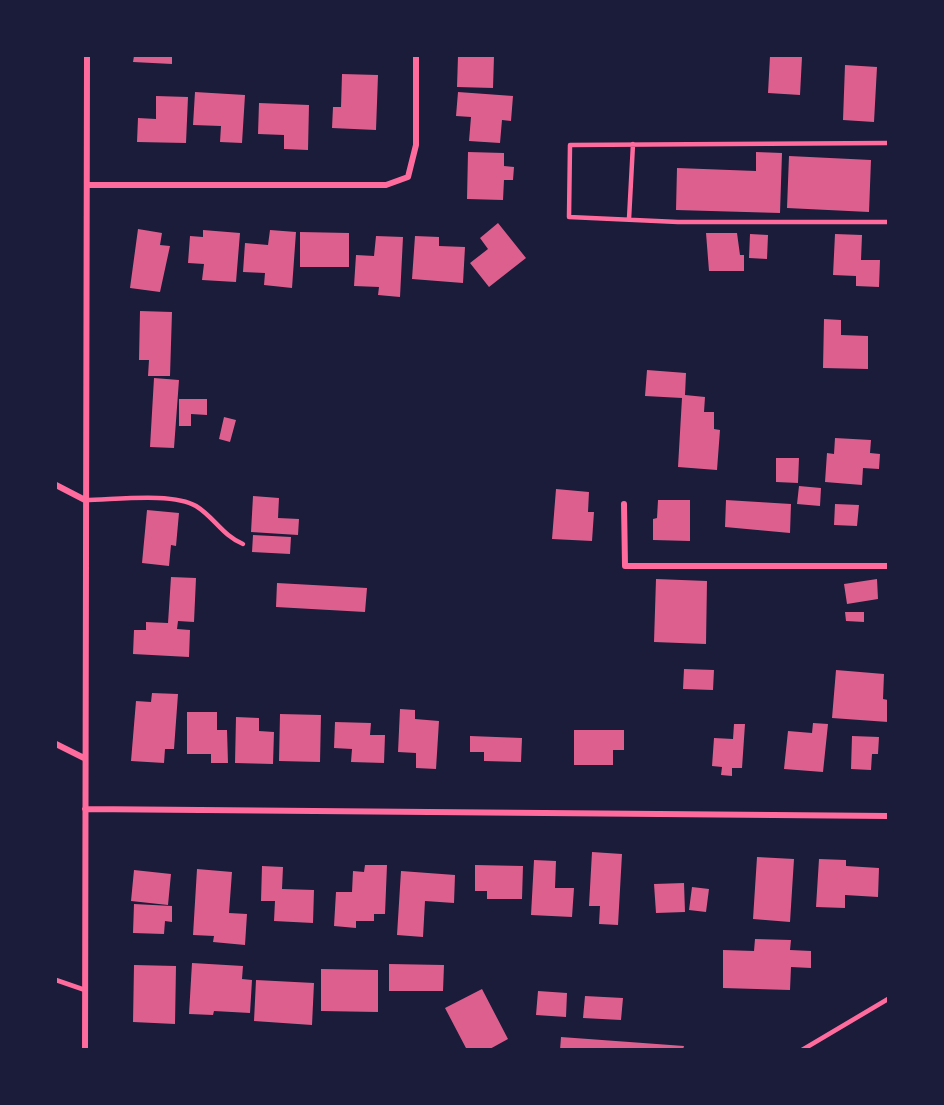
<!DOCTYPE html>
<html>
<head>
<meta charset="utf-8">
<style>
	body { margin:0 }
	#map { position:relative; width:944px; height:1105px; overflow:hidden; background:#1b1b3a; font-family:"Exo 2",sans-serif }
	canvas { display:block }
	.frame { position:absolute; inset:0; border:57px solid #1b1b3a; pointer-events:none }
</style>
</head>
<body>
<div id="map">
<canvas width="944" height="1105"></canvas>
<div class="frame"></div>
</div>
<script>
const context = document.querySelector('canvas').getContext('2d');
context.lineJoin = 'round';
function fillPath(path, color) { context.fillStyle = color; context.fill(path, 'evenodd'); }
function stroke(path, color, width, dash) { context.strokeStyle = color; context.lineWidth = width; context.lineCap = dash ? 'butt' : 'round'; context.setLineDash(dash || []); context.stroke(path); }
fillPath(new Path2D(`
	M134,56H172V64L133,62Z
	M458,56H494L493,88L457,87Z
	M770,56L802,57L800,95L768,93Z
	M845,65L877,67L874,122L843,120Z
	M342,74L378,75L376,130L332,128L333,107H341Z
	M195,92L245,95L242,143L220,142L221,126L193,125Z
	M458,92L513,96L511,121L502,120L500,143L469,141L471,117L456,116Z
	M156,96L188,97L186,143L137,142L138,118L156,119Z
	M259,103L309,105L308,150L284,149V135L258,134Z
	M468,152L504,153V166L514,167L513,180H504L503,200L467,199Z
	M756,152L782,153L780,213L676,210L677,168L756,171Z
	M789,156L871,160L869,212L787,208Z
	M498,223L526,258L489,287L470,263L488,249L480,238Z
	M138,229L162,233L160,245L170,246L160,292L130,288Z
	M203,230L240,233L236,282L202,280L204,264L188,263L190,236L203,237Z
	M270,230L296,232L292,288L264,285L265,273L243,272L245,243L268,245Z
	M300,232L349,233V267H300Z
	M706,233H737L740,255H744V271H709Z
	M750,234L768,235L767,259L749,258Z
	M835,234L862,235L861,260H880L879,287L856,286V276L833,275Z
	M376,236L403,237L400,297L378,295L379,287L354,286L356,255L374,256Z
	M415,236L439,237V246L465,247L463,283L412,279Z
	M140,311L172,312L170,376H148L149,360H139Z
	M824,319L841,320V335L868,336V369L823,368Z
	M647,370L686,373L685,395L705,397L704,412H714V429L720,430L717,470L678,467L682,398L645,396Z
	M154,378L179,380L174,448L150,447Z
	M179,399H207V415L191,414V426H179Z
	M224,417L236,420L230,442L219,439Z
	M835,438L871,440L870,453L880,454L879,469L863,468L862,485L825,482L827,453L834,454Z
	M776,458H799L798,483L776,482Z
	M799,486L821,488L820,506L797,504Z
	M556,489L589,492L588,512H594L592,541L552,539Z
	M253,496L279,498L278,518L299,519L298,535L251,532Z
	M658,500H690V541L653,540V519L657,518Z
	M726,500L791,504L790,533L725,527Z
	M835,504L859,505L857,526L834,525Z
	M147,510L179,513L176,546L171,545L169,566L142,563Z
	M253,535L291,537L290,554L252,552Z
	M171,577L196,578L194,622L178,621L177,629L190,630L189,657L133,654L134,630H146V622L168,623Z
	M656,579L707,581L706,644L654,642Z
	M877,579L878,599L847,604L844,584Z
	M277,583L367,588L365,612L276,607Z
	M845,612H864V622L846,621Z
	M684,669L714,670L713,690L683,689Z
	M836,670L884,674L883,699L888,700V722L832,718Z
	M152,693L178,694L174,749H165L164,763L131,761L136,701L151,702Z
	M400,709L415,710V719L439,721L436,769L416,768V753L398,752Z
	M187,712H217V730H227L228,763H211V754H187Z
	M280,714L321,715L320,762L279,761Z
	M236,717L259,718V731L274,732L273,764L235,763Z
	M335,722L371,723L370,735H385L384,763L351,762L352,749L334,748Z
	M813,723L828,724L823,772L784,769L788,731L812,733Z
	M734,724H745L742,768H732V776L721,775L722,767L712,766L714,738L733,739Z
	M574,730H624V750H613V765H574Z
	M470,736L522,738L521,762L484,761V752H470Z
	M852,736L879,737L878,754H872L871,770L851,769Z
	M592,852L622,854L618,925L599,924L600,906H589Z
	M757,857L794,859L790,922L753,919Z
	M819,859L846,860V866L879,868L878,897L845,895V908L816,907Z
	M534,860L556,861L555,888H574L572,917L531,915Z
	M365,865H387L385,914H374V921H356V928L334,926L336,892H352L353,871L364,872Z
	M475,865L523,866L522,899H487V891H475Z
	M262,866L283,867L282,889L314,890L313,923L274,921L275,901H261Z
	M197,869L232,872L229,913L247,914L245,945L213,942L214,936L193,935Z
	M134,870L171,874L168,905L131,901Z
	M401,871L455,875L454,903L425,901L423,937L397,935Z
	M684,883L685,912L656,913L654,884Z
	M692,887L709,889L706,912L689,910Z
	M134,904L172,906V922L165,921L164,934L133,933Z
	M755,939L791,940L790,950L811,951V968L791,967L790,990L723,988V950L754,951Z
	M192,963L243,966L242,979L252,980L250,1013L214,1011L213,1015L189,1014Z
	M389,964L444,965L443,991H389Z
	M134,965L176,966L175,1024L133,1022Z
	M321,969L378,970V1012L321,1011Z
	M256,980L314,983L312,1025L254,1021Z
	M482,989L508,1039L488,1050H467L445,1008Z
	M538,991L567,993L566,1017L536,1015Z
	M585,996L623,998L621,1020L583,1018Z
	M561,1037L684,1046L683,1050H560Z`), '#dd5f8e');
stroke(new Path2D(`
	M888,143L570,145L569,217L678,222H888
	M629,219L633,144
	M85,500C113,500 173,492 196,506C214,517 223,536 243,544
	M56,980L85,990
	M802,1050L888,999`), '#ff6b9d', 4.5);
stroke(new Path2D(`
	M88,185H386L408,177L416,145V56
	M56,485L85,500
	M624,504L625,566H888
	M56,744L84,758
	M85,809L888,816
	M85,1050L87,56`), '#ff6b9d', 6);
</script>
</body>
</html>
